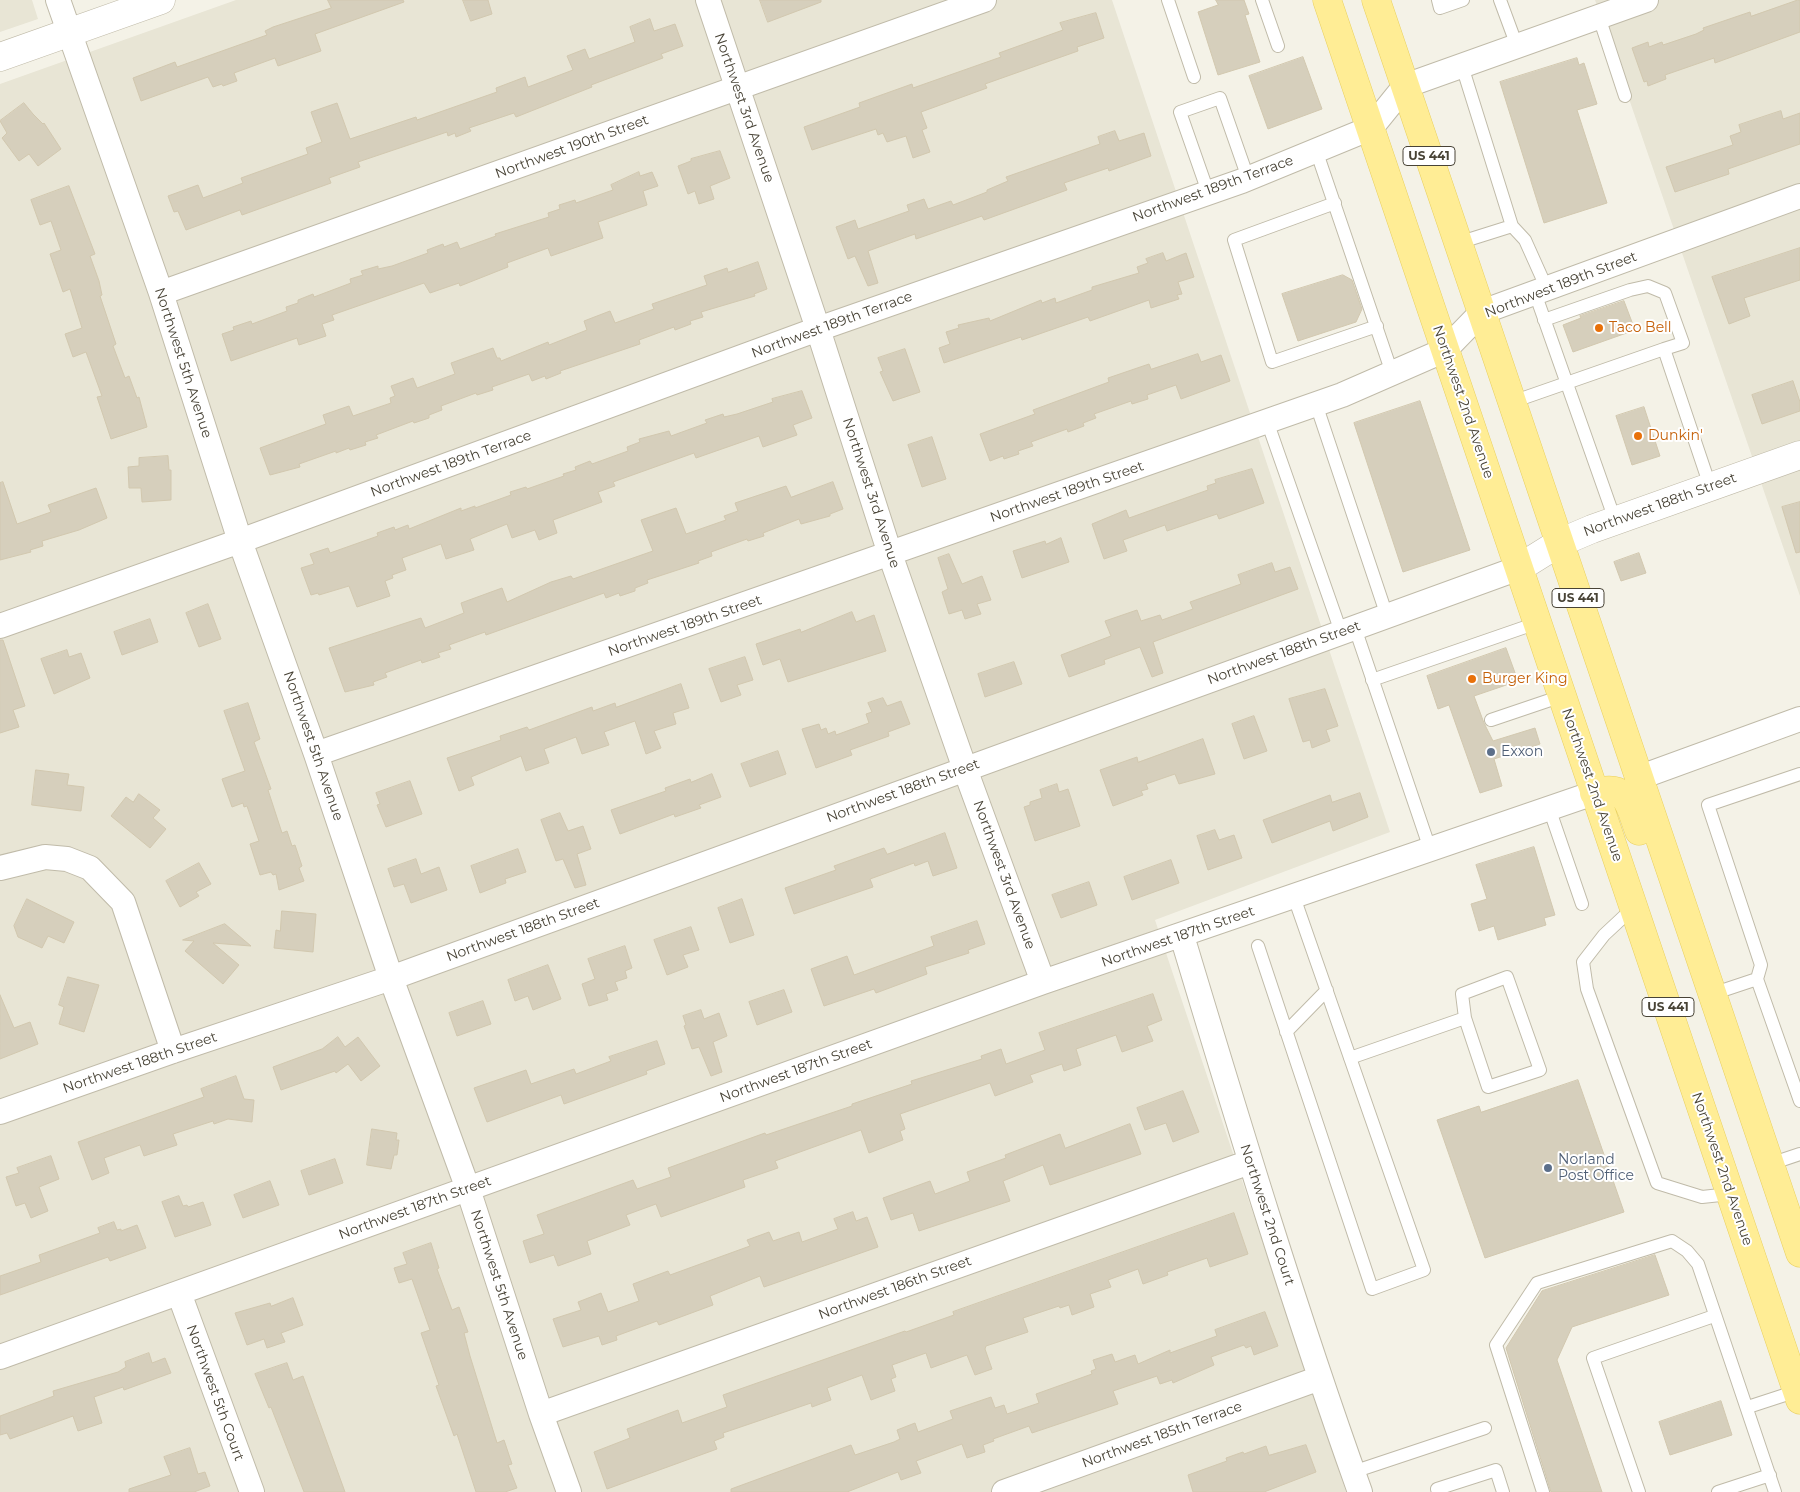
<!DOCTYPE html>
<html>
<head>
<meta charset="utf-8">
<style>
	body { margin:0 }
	canvas { display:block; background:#f4f2e7 }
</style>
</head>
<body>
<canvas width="1800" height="1492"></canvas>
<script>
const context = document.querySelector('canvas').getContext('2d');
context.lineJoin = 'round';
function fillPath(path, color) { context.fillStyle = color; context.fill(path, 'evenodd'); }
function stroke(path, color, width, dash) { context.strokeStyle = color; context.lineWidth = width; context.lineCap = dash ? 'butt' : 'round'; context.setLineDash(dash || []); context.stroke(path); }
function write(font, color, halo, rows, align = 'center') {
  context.font = font + ' Montserrat,sans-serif'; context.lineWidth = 4; context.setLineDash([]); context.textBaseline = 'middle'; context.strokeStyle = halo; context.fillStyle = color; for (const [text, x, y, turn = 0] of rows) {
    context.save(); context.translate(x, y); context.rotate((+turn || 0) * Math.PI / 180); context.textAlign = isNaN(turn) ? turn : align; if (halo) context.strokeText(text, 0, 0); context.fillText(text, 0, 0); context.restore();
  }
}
fillPath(new Path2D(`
	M0,0H32L38,19L0,32Z
	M236,0H1112L1390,832L1155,920L1346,1492H0V84Z
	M1595,0H1800V596Z`), '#e8e5d5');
const building = new Path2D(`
	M328,0H403L404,2L315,34L321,51L278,66L275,58L234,73L237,81L223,86L222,84L213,87L208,77L141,101L133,78L175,62L177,67L267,35L265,31L273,27L331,8Z
	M463,0H488L492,14L471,21Z
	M760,0H821V2L768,22Z
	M1216,0H1244L1249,14L1245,15L1260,62L1218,75L1198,12L1218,5Z
	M1798,0H1800V32L1715,63L1714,58L1665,75L1666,79L1648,86L1647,81L1644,82L1632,48L1648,42L1649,47L1662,42L1663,45L1696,34L1704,30L1703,28L1750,12L1751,16Z
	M1096,13L1104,38L1077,47L1078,51L985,84L987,88L921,112L927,128L922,130L930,152L913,158L906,136L887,142L883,133L878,135L876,129L812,150L804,127L860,107L859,103L912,84L913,88L1001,57L999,53L1063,30L1060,23Z
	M650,19L654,31L675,24L683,46L661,54L663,58L591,85L592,87L516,117L514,113L469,128L471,131L456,137L455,133L448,136L447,132L358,162L360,167L329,178L331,183L242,215L240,210L186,230L178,211L174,212L168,196L198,185L203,198L243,183L241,178L308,154L306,148L322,142L311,112L337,103L350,139L416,117L417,120L497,92L496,88L525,77L528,87L573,70L567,56L585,49L589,59L635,42L630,27Z
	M1303,57L1322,109L1268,129L1249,76Z
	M1577,58L1579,65L1584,63L1597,104L1577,110L1607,203L1544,223L1500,82Z
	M24,103L33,114L43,124L44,123L61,149L38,166L29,154L19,161L2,138L7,133L0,121Z
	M1781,111L1783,119L1800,113V144L1728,169L1729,174L1675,192L1666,167L1733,145L1730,136L1741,132L1739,125Z
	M1115,131L1119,141L1144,133L1151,156L1109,171L1108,168L1064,183L1067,190L984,220L982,216L916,239L915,234L868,251L878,283L868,286L855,256L848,259L836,227L855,220L858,229L909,211L907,205L924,199L928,209L951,201L953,205L987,192V190L1008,181L1006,177L1100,144L1098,137Z
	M720,151L730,178L710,186L714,199L699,204L695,191L688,194L678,166L691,161V159Z
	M639,172L640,176L652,172L658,186L643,191L647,205L598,222L603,238L551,256L548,248L507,263L508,267L460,286L459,283L430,293L424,283L332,315L334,320L322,324L326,336L299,345L297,338L231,361L222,334L234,330L233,327L251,321L252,324L287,311L286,307L298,303V300L313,294L314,297L351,283L350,279L363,275L361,271L378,266V269L392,266L428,253L427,250L443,244L444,247L457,242L460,249L496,236L495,234L549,217L548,213L560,209L559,205L575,200L576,203L613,190L611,185Z
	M69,186L95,254L90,256L99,281L102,295L100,296L116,344L113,346L125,378L129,376L137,398L139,397L147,427L111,439L97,397L102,396L86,352L73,357L65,334L82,328L70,289L63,292L50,254L61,250L51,221L40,225L31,200Z
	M1800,248V280L1744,298L1750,316L1729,324L1712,277Z
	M1163,253L1166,261L1186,253L1194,277L1178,282L1182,294L1177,295L1179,299L1151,308L1149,300L1090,321L1088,317L1022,340L1021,337L944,363L939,348L950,344L946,332L959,328L958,325L989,318L990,321L1041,300L1042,303L1055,298L1056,303L1092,290V287L1139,273L1137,267L1148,263L1146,259Z
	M758,262L767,289L754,294L755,296L701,312L703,317L690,321L691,324L675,330L674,327L639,340L640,344L560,371L561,373L546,379L545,376L532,381L529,374L492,387L493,390L477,395L476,393L441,406L442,410L429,415V418L414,423L413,421L376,435L378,438L365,442L366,445L350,450L349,448L336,453V451L299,464L300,467L270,475L260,448L326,424L323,415L349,406L353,416L391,403L390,398L395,396L391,386L413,378L417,388L455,374L451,363L493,348L497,358H500L501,361L548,342L549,345L587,330L584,321L610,311L615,323L654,309L652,304L707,285L704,276L727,268L728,272Z
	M1343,275L1352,280L1362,309L1356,322L1298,341L1282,294Z
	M1624,301L1635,330L1573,352L1563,325L1581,318L1580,316Z
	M905,349L920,392L893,401L880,372L883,371L878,358Z
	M1198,354L1201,362L1221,355L1230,381L1181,399L1176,385L1147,395L1148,399L1132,404L1131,401L1094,414L1096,418L1083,423L1084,426L1068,432L1067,429L1031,442L1033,446L1018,451L1019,454L1004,459L1003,456L990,461L980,434L1035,414L1033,410L1109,382L1108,378L1149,364L1151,369Z
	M1793,381L1800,402V411L1762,424L1752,395Z
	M802,391L812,418L793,425L797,435L763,447L759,436L696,458L694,453L613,482L615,486L598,492L602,502L553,520L557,533L539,540L535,530L512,538L507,524L470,539L474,550L446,559L441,544L402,558L406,570L392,575L393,578L385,581L390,596L357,607L349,586L319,595L318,593L311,595L301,568L314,564L310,554L328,548L330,553L378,536L377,533L394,527L395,530L408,525L409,529L461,508V511L475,506V508L511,495L510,492L526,487L527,489L564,476L563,474L576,470L575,467L590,461L592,464L628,451L627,447L640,442L639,439L669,431L671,436L707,423L705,420L723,414L724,417L737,414L773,402L772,399Z
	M1420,401L1470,550L1403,572L1354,423Z
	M1644,407L1660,456L1632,465L1616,416Z
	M932,437L946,479L922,487L908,445Z
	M168,456L169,470H171V500L142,502L141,488H129L128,467L139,466V458Z
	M1252,469L1264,503L1219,519L1217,514L1167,531L1165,525L1123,540L1127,551L1104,559L1092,524L1126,510L1129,518L1208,490L1207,486L1216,483L1215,480Z
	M3,482L17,524L51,512L48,505L96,488L107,518L79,530L42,541L43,546L30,550L31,552L0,560V483Z
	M833,482L843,509L830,514V516L801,524L799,519L763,533L764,536L748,541L747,539L711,552L712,556L698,561L699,563L647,580L648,583L635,588V591L620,596L619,593L606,598L604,593L486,635L485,632L449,645L451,649L438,653L440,657L422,663L421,660L385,673L387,677L373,682L374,685L345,692L329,648L421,618L425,628L464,613L461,603L502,588L507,602L551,582L571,576L573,579L653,551L641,520L676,508L686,534L726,520L724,516L738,511L735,503L786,486L791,497Z
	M1800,502V552L1796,553L1782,507Z
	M1061,538L1069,562L1022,578L1013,551L1045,541L1046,544Z
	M1639,553L1646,573L1621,581L1614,562Z
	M949,554L962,584L982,576L991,600L977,604L981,614L965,619L962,610L949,614L942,592L948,589L938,558Z
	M1272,563L1275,572L1290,567L1298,589L1153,642L1163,673L1152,677L1140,647L1104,660L1105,664L1069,677L1061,655L1111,636L1105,621L1137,610L1141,621L1160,615L1162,620L1193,609L1190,602L1241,584L1238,575Z
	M208,604L221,639L199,647L186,613Z
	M852,612L856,622L874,615L886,651L788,682L780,659L763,665L756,644L800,629L801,632Z
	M150,619L158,642L122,655L114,632Z
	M0,640H3L25,706L13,710L19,727L0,733Z
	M1506,648L1518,681L1474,696L1484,723L1493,741L1535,728L1540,744L1494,759L1502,786L1480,793L1449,705L1438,709L1427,676Z
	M67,650L69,657L81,653L90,678L54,694L41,659Z
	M745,657L753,680L737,685L741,695L721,702L709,669Z
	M1014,662L1022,684L985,697L978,674Z
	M681,684L689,708L673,713L676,724L654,731L661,748L646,754L635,721L604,732L609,745L582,754L576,737L544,749L549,763L526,771L521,756L471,777L474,785L459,791L447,758L501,740L500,736L527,727L529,730L592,707L593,711L615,703L616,707Z
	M1325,689L1338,726L1326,730L1330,741L1312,748L1310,740L1303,742L1289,699Z
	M883,698L887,706L901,701L910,724L888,732L889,736L850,750L852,755L816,768L802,729L819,724L821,730L826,728L828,734L835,731L836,735L869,723L866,714L872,712L868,703Z
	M248,703L260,739L254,742L271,789L268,790L282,833L287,831L292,846L295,845L302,866L299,868L304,881L279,890L276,874L273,875L271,872L260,875L250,844L259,841L247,806L244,807L243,803L232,807L222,779L245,771L224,711Z
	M1254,716L1267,751L1244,759L1232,724Z
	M1203,739L1215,774L1179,784L1175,774L1146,784L1148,789L1141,791L1143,795L1113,806L1100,770L1137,757L1138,762Z
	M778,751L786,774L750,787L741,764Z
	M36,770L69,774L67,785L84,787L81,811L32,805Z
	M712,774L721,797L699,805L701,808L675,817L674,814L620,834L611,810L666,791L665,788L690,779L691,782Z
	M410,781L422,814L386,827L377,805L380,804L376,793Z
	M1057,784L1059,792L1068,789L1080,826L1035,841L1024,807L1030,805V802L1042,798L1040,790Z
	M1360,793L1368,817L1333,831L1330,821L1272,843L1263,820L1330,795L1332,802Z
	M139,794L160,810L153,818L166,829L150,848L111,816L126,797L133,802Z
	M560,813L568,831L583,826L591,849L577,854L586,885L575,888L563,859L556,861L541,820Z
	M1215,830L1219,840L1234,835L1242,858L1208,870L1197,836Z
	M945,833L957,868L933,876L928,861L915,866L914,863L870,879L873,887L794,914L785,888L836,870L834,866L884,848L887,854Z
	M1534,847L1555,915L1544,918L1546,925L1498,940L1494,926L1479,931L1471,904L1487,899L1476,865Z
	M518,849L526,872L505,879L506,883L480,893L471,866Z
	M416,859L421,874L439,867L447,890L411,903L404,884L394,887L388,869Z
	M1171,860L1179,883L1132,900L1124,877Z
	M199,863L211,884L196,892L199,896L180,907L166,881Z
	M1089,882L1097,905L1061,918L1052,895Z
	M27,899L74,922L64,943L48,936L42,948L18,937L14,926Z
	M742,899L754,935L730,943L718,908Z
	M282,911L316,914L313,952L274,948L276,930L280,931Z
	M977,921L985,944L968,950L969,953L925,967L927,974L876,993L874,989L824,1006L811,969L847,956L854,975L934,946L931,937Z
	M225,924L251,946L213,943L239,965L223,984L185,951L194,941L183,940Z
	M691,927L699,950L683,955L688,967L667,975L654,940Z
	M625,946L632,968L625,971L627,978L615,982L618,990L606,994L608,1000L589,1006L582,984L595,979L588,959Z
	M548,965L561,999L533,1010L528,996L515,1001L508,980Z
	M68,977L99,985L84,1032L59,1024L64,1007L59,1005Z
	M784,990L792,1012L757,1025L749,1002Z
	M1153,994L1162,1020L1147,1026L1153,1041L1122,1052L1116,1035L1076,1049L1081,1065L1064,1071L1062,1064L1030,1075L1033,1082L995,1096L990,1083L900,1114L905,1129L900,1131L903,1140L869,1153L861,1130L775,1161L778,1168L743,1180L745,1187L661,1217L656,1204L626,1215L630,1225L587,1241L591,1254L558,1266L554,1255L530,1263L523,1241L544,1234L537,1215L633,1180L637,1189L671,1177L668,1168L765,1133L766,1135L852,1106V1104L912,1084L911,1081L982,1059L981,1056L1001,1049L1006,1064L1045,1050L1039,1033Z
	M0,995L14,1028L30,1022L38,1044L0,1059Z
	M483,1001L491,1024L457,1036L449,1013Z
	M701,1010L704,1019L719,1013L727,1036L713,1042L722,1072L711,1076L699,1047L692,1049L684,1026L686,1025L683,1016Z
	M338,1037L345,1047L358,1037L380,1066L361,1081L348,1064L336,1073L335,1071L281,1090L273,1067L322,1049Z
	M657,1041L665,1064L646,1071L647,1074L564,1104L561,1095L487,1122L474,1088L526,1070L531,1084L574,1069L576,1074L611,1061L609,1057Z
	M236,1076L244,1099L254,1100L252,1122L228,1119L214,1124L213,1121L173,1134L177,1145L144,1156L140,1145L104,1158L109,1173L92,1180L78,1142L204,1097L201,1089Z
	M1578,1080L1624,1212L1485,1258L1437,1120L1479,1106L1481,1112Z
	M1183,1091L1199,1132L1173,1142L1166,1123L1145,1130L1137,1108Z
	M1130,1124L1141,1154L1050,1185L1043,1165L1003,1181L1010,1201L919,1231L913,1213L891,1220L883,1198L930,1181L935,1194L970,1181L967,1172L1006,1158L1005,1155L1060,1134L1065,1148Z
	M372,1129L397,1133L396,1140H399L397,1155H394L391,1169L367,1165Z
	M51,1156L59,1179L39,1187L48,1211L31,1218L25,1203L16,1206L6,1177L19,1173L17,1168Z
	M335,1159L343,1183L309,1195L301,1171Z
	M270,1181L279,1205L243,1218L234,1195Z
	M179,1196L183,1206L187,1205L188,1207L203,1202L211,1225L175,1237L162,1202Z
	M853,1212L856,1221L867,1217L878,1247L764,1287L760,1276L710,1296L713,1305L659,1325L657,1321L616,1336L617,1340L602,1345L599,1336L563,1347L553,1319L581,1310L578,1302L601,1293L608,1312L639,1301L633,1284L668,1271L670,1275L750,1246L747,1240L769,1232L773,1241L799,1232L802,1242L838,1229L834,1219Z
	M1234,1213L1248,1254L1210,1267L1207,1258L1167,1272L1168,1275L1143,1284L1138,1269L1108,1280L1111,1287L1090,1294L1094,1307L1072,1315L1069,1305L1060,1308L1059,1306L1023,1318L1028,1332L986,1346L985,1349L992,1369L975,1375L967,1355L931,1368L926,1353L892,1365L896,1377L891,1379L895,1391L871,1400L862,1375L827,1388L831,1400L812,1407L811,1403L723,1433L724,1437L714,1441L717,1449L607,1489L594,1452L630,1438L627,1429L678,1410L682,1423L727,1407L723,1395L905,1331L906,1332L954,1315L953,1312Z
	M114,1222L117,1230L121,1229V1231L137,1225L146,1248L110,1261L108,1257L0,1295V1276L41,1262L39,1255L100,1233L98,1228Z
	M431,1243L439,1268L437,1269L452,1310L459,1307L468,1332L464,1333L470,1356L497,1443L504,1440L512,1464L508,1465L517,1488L505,1492H476L457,1434L454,1436L436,1386L439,1385L421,1333L430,1330L412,1279L399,1283L394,1268L407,1264L403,1253Z
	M1655,1255L1669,1295L1572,1327L1557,1360L1602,1492H1551L1506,1348L1542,1291Z
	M293,1298L303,1325L281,1333L285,1342L267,1348L264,1339L247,1345L235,1313L270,1303L271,1306Z
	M1265,1312L1278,1346L1254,1355L1251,1346L1246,1348L1244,1345L1211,1357L1214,1365L1173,1383L1172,1380L1160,1384L1157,1376L1113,1391L1118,1404L1032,1433L1029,1426L993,1439L994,1441L983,1445L985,1452L967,1458L962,1444L916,1461L921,1473L901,1480L898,1472L847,1492H731V1489L851,1445L855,1455L894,1442L900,1439L897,1430L915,1423L918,1432L953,1419L950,1411L991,1397L995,1408L1004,1405L1007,1414L1039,1403L1036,1394L1092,1374L1091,1371L1096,1369L1093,1360L1112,1354L1115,1362L1135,1355L1138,1364L1170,1350V1353L1217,1336L1215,1330Z
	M149,1353L152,1363L165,1358L171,1373L124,1390L123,1387L94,1397L102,1423L78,1431L73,1416L10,1439L7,1433L0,1435V1416L54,1396L53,1391L118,1372L126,1367L125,1362Z
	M287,1363L293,1380L303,1376L345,1492H304L271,1407L269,1408L255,1374Z
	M1721,1401L1732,1435L1670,1455L1659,1422Z
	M1306,1445L1316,1472L1264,1492H1193L1188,1475L1227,1461L1226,1458L1243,1452L1244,1454L1266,1446L1269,1455Z
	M190,1448L198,1474L205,1472L210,1486L194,1492H129V1489L171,1475L164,1457Z`);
fillPath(building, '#d6cfbc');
stroke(building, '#d2c8af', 1);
const service = new Path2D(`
	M1168,0L1194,77
	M1262,0L1278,46
	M1438,0L1440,8L1463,0
	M1500,0L1517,46
	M1599,17L1625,96
	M1462,66L1512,226L1525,240L1547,289
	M1316,150L1392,373
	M1208,192L1180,112L1220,98L1248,178
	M1335,203L1234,240L1272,362L1377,326
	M1458,243L1512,226
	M1535,293L1615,520
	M1544,320L1630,290L1648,286L1665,293L1683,343L1664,349
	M1512,402L1664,349L1710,486
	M1316,404L1387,616
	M1267,421L1341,632
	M1355,628L1430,849
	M1372,680L1537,623
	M1491,720L1562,696
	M1549,808L1582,904
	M1634,907L1604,935L1583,962L1587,989L1657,1183L1702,1197L1730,1194
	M1258,946L1372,1289L1424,1270L1294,897
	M1757,979L1800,1101
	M1712,994L1757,979L1761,965L1708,805L1800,774
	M1286,1032L1327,990
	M1350,1058L1465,1018L1462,994L1507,977L1540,1070L1488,1087L1465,1018
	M1770,1164L1800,1154
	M1748,1407L1797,1391
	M1353,1472L1485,1428
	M1438,1492L1437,1489L1496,1470L1503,1492
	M1543,1492L1496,1345L1537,1283L1672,1241L1687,1251L1698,1264L1775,1492
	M1639,1492L1593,1358L1714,1316
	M1718,1492L1770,1475`);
const minor = new Path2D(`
	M58,0L161,293L240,541L316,754L391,978L468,1189L541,1414L569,1492
	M708,0L818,329L890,554L965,769L1043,982
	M161,293L984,0
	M0,626L240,541L818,329L1242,181L1371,128L1405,86L1646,0
	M316,754L1342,395L1445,350L1482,312L1800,196
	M1638,778L1800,719
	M0,868L45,857L67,859L90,868L123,902L173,1051
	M1182,936C1238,1122 1294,1308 1360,1492
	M0,1112L173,1051L391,978L1519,568
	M179,1293L252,1492
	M0,1357L1043,982L1594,793
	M541,1414L1250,1162
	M1004,1492L1320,1378`);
const tertiary = new Path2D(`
	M0,57L161,0
	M1519,568L1559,543L1592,529L1800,455`);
const primary = new Path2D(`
	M1327,0L1800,1400
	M1376,0L1800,1253
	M1594,793C1628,782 1629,805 1639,831`);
stroke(service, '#c0bba9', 14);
stroke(minor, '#c0bba9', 26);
stroke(tertiary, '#c0bba9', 29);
stroke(primary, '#e9d060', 29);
stroke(service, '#fff', 12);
stroke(minor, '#fff', 24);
stroke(tertiary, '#fff', 28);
stroke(primary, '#ffed95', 28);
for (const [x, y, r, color] of [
	[1599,328,5,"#e8710a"],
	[1638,436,5,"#e8710a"],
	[1472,679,5,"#e8710a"],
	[1491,752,5,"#5c6f8a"],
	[1548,1168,5,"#5c6f8a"]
]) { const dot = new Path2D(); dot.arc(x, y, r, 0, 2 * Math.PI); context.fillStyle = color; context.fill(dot); stroke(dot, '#fff', 2); }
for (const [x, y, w] of [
	[1429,156,52],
	[1578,598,52],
	[1668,1007,52]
]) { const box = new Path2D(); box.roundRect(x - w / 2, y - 9.5, w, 19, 4); context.fillStyle = '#fff'; context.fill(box); stroke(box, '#484336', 1); }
write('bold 12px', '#484336', null, [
	["US 441",1429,156],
	["US 441",1578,598],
	["US 441",1668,1007]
]);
write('14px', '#484336', '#fff', [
	["Northwest 3rd Avenue",744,108,71],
	["Northwest 190th Street",572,147,-20],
	["Northwest 189th Terrace",1213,189,-20],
	["Northwest 189th Street",1561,285,-21],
	["Northwest 189th Terrace",832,325,-20],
	["Northwest 5th Avenue",183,363,72],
	["Northwest 2nd Avenue",1463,402,71],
	["Northwest 189th Terrace",451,464,-20],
	["Northwest 189th Street",1067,492,-19],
	["Northwest 3rd Avenue",871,493,72],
	["Northwest 188th Street",1660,505,-20],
	["Northwest 189th Street",685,626,-19],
	["Northwest 188th Street",1284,653,-20],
	["Northwest 5th Avenue",313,746,71],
	["Northwest 2nd Avenue",1592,785,71],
	["Northwest 188th Street",903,791,-20],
	["Northwest 3rd Avenue",1004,875,70],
	["Northwest 188th Street",523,930,-20],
	["Northwest 187th Street",1178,937,-19],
	["Northwest 188th Street",140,1063,-19],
	["Northwest 187th Street",796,1071,-20],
	["Northwest 2nd Avenue",1722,1169,71],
	["Northwest 187th Street",415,1208,-20],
	["Northwest 2nd Court",1267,1215,72],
	["Northwest 5th Avenue",499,1285,72],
	["Northwest 186th Street",895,1288,-20],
	["Northwest 5th Court",215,1393,70],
	["Northwest 185th Terrace",1162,1435,-20]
]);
write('14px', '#c56008', '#fff', [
	["Taco Bell",1609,328],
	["Dunkin'",1648,436],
	["Burger King",1482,679]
], 'left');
write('14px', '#4e5e75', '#fff', [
	["Exxon",1501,752],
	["Norland",1558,1160],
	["Post Office",1558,1176]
], 'left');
</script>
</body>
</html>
